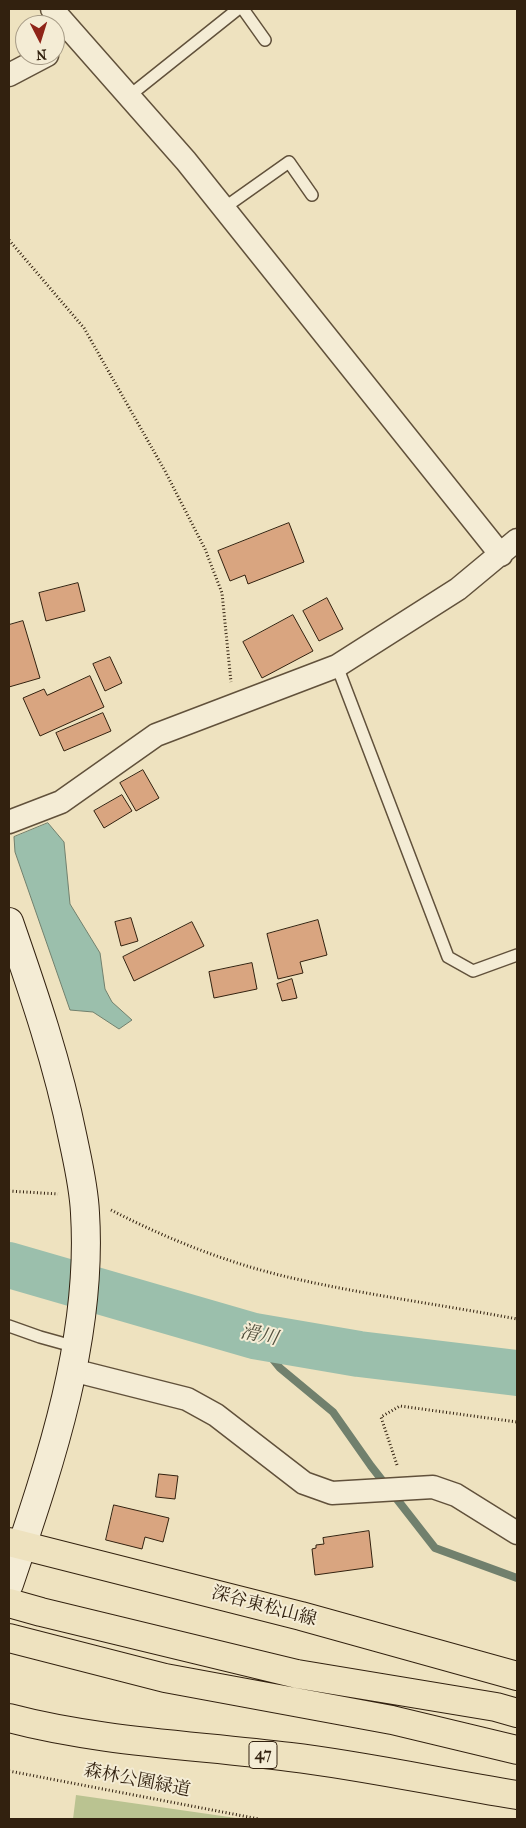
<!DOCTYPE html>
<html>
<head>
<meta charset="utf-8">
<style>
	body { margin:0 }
	#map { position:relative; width:526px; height:1828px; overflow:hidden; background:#eee2bf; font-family:"IM FELL French Canon",serif }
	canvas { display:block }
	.frame { position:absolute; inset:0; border:10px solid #32210f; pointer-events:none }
	.north { position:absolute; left:15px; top:15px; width:50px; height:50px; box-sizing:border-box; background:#f4ecd5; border:1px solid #a69b86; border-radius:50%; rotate:175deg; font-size:14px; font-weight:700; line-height:20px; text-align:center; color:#32210f }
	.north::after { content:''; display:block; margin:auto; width:18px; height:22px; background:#8f2418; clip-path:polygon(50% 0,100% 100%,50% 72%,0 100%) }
</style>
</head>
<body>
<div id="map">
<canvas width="526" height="1828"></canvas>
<div class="frame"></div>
<div class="north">N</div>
</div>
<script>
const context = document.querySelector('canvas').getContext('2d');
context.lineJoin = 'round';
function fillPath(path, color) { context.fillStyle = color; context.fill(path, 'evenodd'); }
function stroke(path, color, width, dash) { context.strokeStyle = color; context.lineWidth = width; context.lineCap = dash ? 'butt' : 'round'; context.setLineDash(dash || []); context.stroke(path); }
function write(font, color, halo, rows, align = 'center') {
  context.font = font + ' "IM FELL French Canon","Noto Serif JP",serif'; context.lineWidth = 4; context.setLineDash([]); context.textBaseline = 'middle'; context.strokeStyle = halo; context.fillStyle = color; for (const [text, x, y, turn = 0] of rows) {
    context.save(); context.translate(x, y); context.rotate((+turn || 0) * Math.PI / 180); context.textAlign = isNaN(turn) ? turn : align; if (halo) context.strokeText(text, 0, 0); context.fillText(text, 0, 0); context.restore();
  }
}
fillPath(new Path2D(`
	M76,1795L243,1819H73Z`), '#bac391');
const water = new Path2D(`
	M48,823L64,842L70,904L100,953L105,989L112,1002L132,1020L119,1029L93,1012L70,1010L15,852L14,837Z`);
fillPath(water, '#9bbfac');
stroke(water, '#71806d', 1);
stroke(new Path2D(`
	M254,1336L280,1368L333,1412L371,1466L435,1548L517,1578`), '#71806d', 8);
stroke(new Path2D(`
	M9,1265L254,1336L359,1354L517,1373`), '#9bbfac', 46);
const building = new Path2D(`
	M289,523L304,562L248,584L245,575L230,581L218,551Z
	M78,583L85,611L46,621L39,593Z
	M327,598L343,629L319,641L303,611Z
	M293,615L313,651L262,678L243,642Z
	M23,621L40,678L9,687V625Z
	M110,657L122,683L105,691L93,664Z
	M90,676L104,707L40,736L23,698L44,689L47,695Z
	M103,713L111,731L64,751L56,733Z
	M143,770L159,798L136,811L120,783Z
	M122,795L132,811L104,828L94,811Z
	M131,918L138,941L121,946L115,922Z
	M318,920L327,955L300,962L303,973L278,979L267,934Z
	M192,922L204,946L134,981L123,957Z
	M252,963L257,989L214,998L209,972Z
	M292,979L297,998L282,1001L277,984Z
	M159,1474L178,1476L175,1499L156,1497Z
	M114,1505L169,1518L163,1542L145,1537L142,1549L106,1540Z
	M369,1531L373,1567L315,1575L312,1549L316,1548V1545L324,1544L323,1538Z`);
fillPath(building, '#d9a580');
stroke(building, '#32210f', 1);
const lane = new Path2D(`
	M243,9L265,40
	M129,96L238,9
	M224,208L289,162L312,195
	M337,666L448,957L473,971L517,955
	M9,1326L40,1337L76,1347`);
const street = new Path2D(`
	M52,9L186,161L501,555
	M9,75L47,55
	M9,822L61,802L156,735L337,666L458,589L517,540
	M72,1370L187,1399L216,1415L304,1483L332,1493L433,1487L456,1495L517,1533`);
const secondary = new Path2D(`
	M9,922C34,994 58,1064 73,1139C78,1163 84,1188 85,1213C93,1340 49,1466 9,1584`);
const primary = new Path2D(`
	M9,1542L301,1616L517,1676
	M9,1603L41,1612L297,1674L496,1707L517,1713
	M9,1638L165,1678L392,1720L517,1750
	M9,1718C100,1742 196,1745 290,1757C366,1766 441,1783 517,1795`);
stroke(lane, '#61513b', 14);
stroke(street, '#61513b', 25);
stroke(secondary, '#32210f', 30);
stroke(primary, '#32210f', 30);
stroke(new Path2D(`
	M9,240L84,328L165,471L205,549L222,593L231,682
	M9,1191L58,1194
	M111,1210C167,1239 230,1264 292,1278C366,1295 443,1305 517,1319
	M397,1465L381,1417L400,1406L517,1422
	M9,1771L259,1819`), '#32210f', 3, [1, 2.5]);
stroke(lane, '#f4ecd5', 11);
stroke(street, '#f4ecd5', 22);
stroke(secondary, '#f4ecd5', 28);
stroke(primary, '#eee2bf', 28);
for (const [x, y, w] of [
	[263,1755,28]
]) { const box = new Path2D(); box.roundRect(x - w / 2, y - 13.5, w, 27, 4); context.fillStyle = '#f4ecd5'; context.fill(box); stroke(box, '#32210f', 1); }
write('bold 16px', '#32210f', null, [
	["47",263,1755]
]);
write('18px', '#32210f', '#f4ecd5', [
	["深谷東松山線",264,1607,15],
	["森林公園緑道",137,1781,11]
]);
write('italic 19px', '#52503e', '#f4ecd5', [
	["滑川",259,1336,12]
]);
</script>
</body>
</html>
